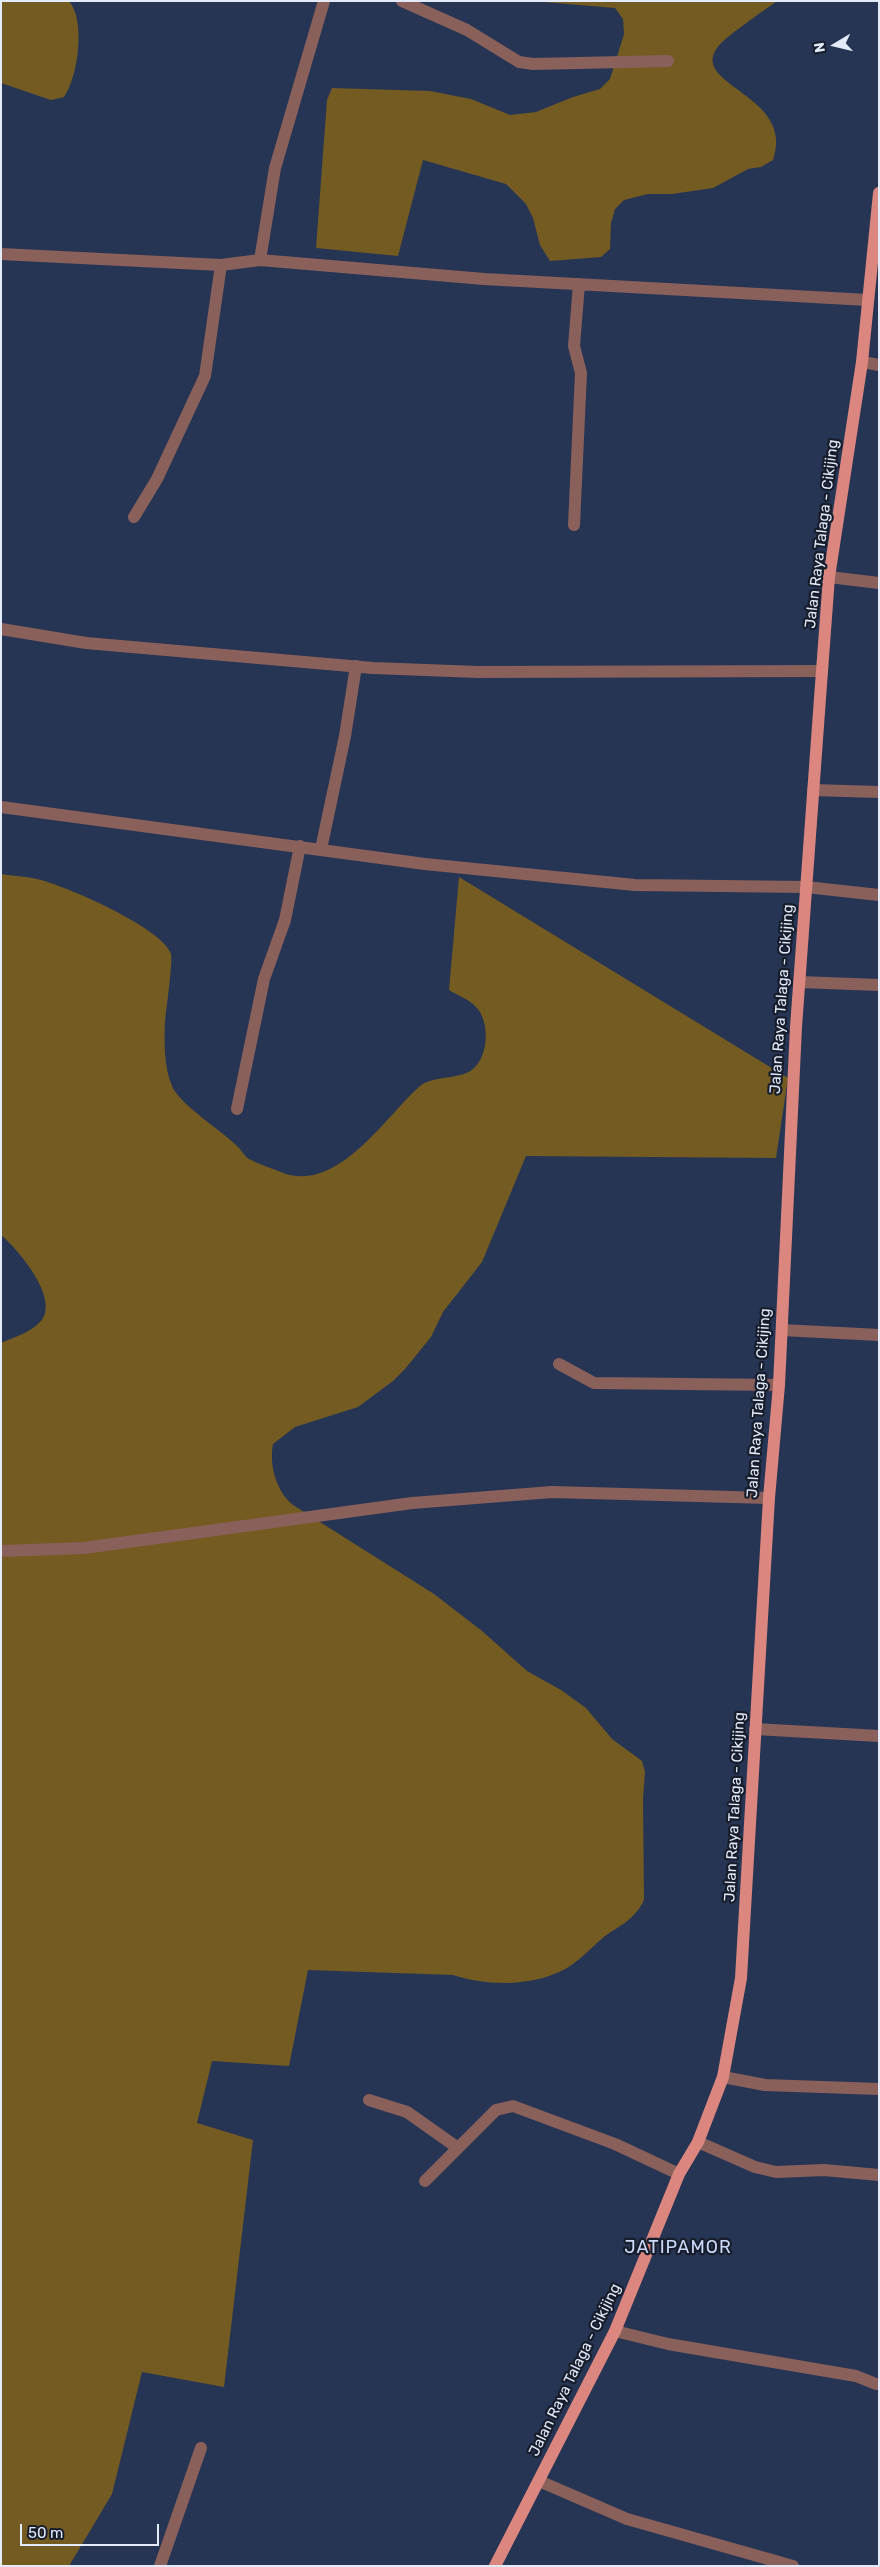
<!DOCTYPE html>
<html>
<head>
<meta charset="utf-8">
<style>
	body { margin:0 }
	#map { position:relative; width:880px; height:2567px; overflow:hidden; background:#273554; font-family:Rubik,sans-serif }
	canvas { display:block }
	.frame { position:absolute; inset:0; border:2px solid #e3ebfb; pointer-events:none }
	.north { position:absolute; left:810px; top:20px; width:50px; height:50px; -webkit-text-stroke:4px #171d2b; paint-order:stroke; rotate:261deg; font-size:14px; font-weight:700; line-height:20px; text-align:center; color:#e3ebfb }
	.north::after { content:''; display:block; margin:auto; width:18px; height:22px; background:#e3ebfb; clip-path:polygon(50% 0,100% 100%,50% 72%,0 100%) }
	.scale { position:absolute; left:20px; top:2524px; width:139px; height:22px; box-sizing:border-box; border:2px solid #e3ebfb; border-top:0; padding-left:6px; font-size:15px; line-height:18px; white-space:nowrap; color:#e3ebfb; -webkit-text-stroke:4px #171d2b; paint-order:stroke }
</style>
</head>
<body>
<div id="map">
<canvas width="880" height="2567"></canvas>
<div class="frame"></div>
<div class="north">N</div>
<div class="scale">50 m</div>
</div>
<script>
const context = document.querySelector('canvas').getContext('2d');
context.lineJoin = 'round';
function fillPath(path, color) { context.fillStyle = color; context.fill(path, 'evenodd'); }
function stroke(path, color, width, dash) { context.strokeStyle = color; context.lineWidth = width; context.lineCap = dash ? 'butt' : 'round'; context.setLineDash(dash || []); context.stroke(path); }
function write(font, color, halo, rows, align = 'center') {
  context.font = font + ' Rubik,sans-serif'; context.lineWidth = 4.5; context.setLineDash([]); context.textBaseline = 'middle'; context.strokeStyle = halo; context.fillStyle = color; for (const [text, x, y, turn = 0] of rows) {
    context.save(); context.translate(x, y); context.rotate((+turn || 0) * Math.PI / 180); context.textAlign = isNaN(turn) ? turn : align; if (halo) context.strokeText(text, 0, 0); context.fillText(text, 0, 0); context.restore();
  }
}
fillPath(new Path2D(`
	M1,1H69C86,21 78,77 64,97L51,100L1,83Z
	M532,1H777C765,10 723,38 717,48C690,86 796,95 773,160L761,167L748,169L713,188L672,194H648L624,200L615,209L611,223L610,249L601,257L550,261L540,245L533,218L526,204L506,184L423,160L398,256L316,248L327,100L332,88L430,91L471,99L510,115L536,112L573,97L600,89L610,79L624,34L623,19L615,8Z
	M1,874C13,876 25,876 37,879C64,885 163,928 171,954C173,963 166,1009 165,1022C164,1042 164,1067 172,1086C178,1103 222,1131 236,1145C241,1149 244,1156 249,1159C260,1165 272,1168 283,1173C338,1193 385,1117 420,1086C434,1075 460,1080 473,1069C489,1056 490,1021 476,1007C470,1000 457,995 449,990L459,877L788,1078L776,1158L526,1156L482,1262L443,1312L431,1337L405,1369L393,1381L358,1407L295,1427L273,1444C269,1465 276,1491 293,1505L434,1594L482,1631L527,1671L561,1690L586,1708L612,1739L642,1761L645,1772L643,1799L644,1900C635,1919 621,1925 605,1936C594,1945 584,1956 573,1964C541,1987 489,1987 453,1975L308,1970L289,2066L212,2061L197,2123L253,2140L224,2387L142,2372L112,2494L69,2566H1V1343C14,1337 29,1333 39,1323C63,1302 18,1249 1,1235Z`), '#735b22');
stroke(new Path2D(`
	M402,1L467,30L519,62L533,64L668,61
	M1,254L221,265L260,260L484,279L868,300
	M260,260L275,168L324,1
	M862,362L879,365
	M134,517L157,479L205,376L221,265
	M574,525L581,373L574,346L579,284
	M829,577L879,583
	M1,629L86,643L373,668L478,672L822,671
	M813,790L879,792
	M1,807L425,864L635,885L806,887L879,895
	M321,849L345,736L356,666
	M799,982L879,985
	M237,1109L264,979L285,920L300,846
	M782,1330L879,1335
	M559,1364L594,1383L779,1385
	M1,1551L84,1548L412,1503L552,1492L769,1498
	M755,1729L879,1736
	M723,2077L765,2085L879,2089
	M369,2100L407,2112L458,2148
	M698,2142L755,2167L776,2172L824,2170L879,2175
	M425,2181L496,2110L513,2106L615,2144L679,2174
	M615,2331L668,2344L856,2376L876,2384
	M539,2481L627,2519L793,2566
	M160,2566L201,2448`), '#8a605b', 12);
stroke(new Path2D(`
	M495,2566L615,2331L679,2174L698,2142L723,2077L741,1978L769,1498L779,1385L796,1027L822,671L829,577L862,362L879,193`), '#db867e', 12);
write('15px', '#e3ebfb', '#171d2b', [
	["Jalan Raya Talaga - Cikijing",822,534,-83],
	["Jalan Raya Talaga - Cikijing",782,999,-86],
	["Jalan Raya Talaga - Cikijing",759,1403,-86],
	["Jalan Raya Talaga - Cikijing",735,1807,-87],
	["Jalan Raya Talaga - Cikijing",575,2370,-64]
]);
context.letterSpacing = '1px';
write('18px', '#cbdafa', '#171d2b', [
	["JATIPAMOR",678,2248]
]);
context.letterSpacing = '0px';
</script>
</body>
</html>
